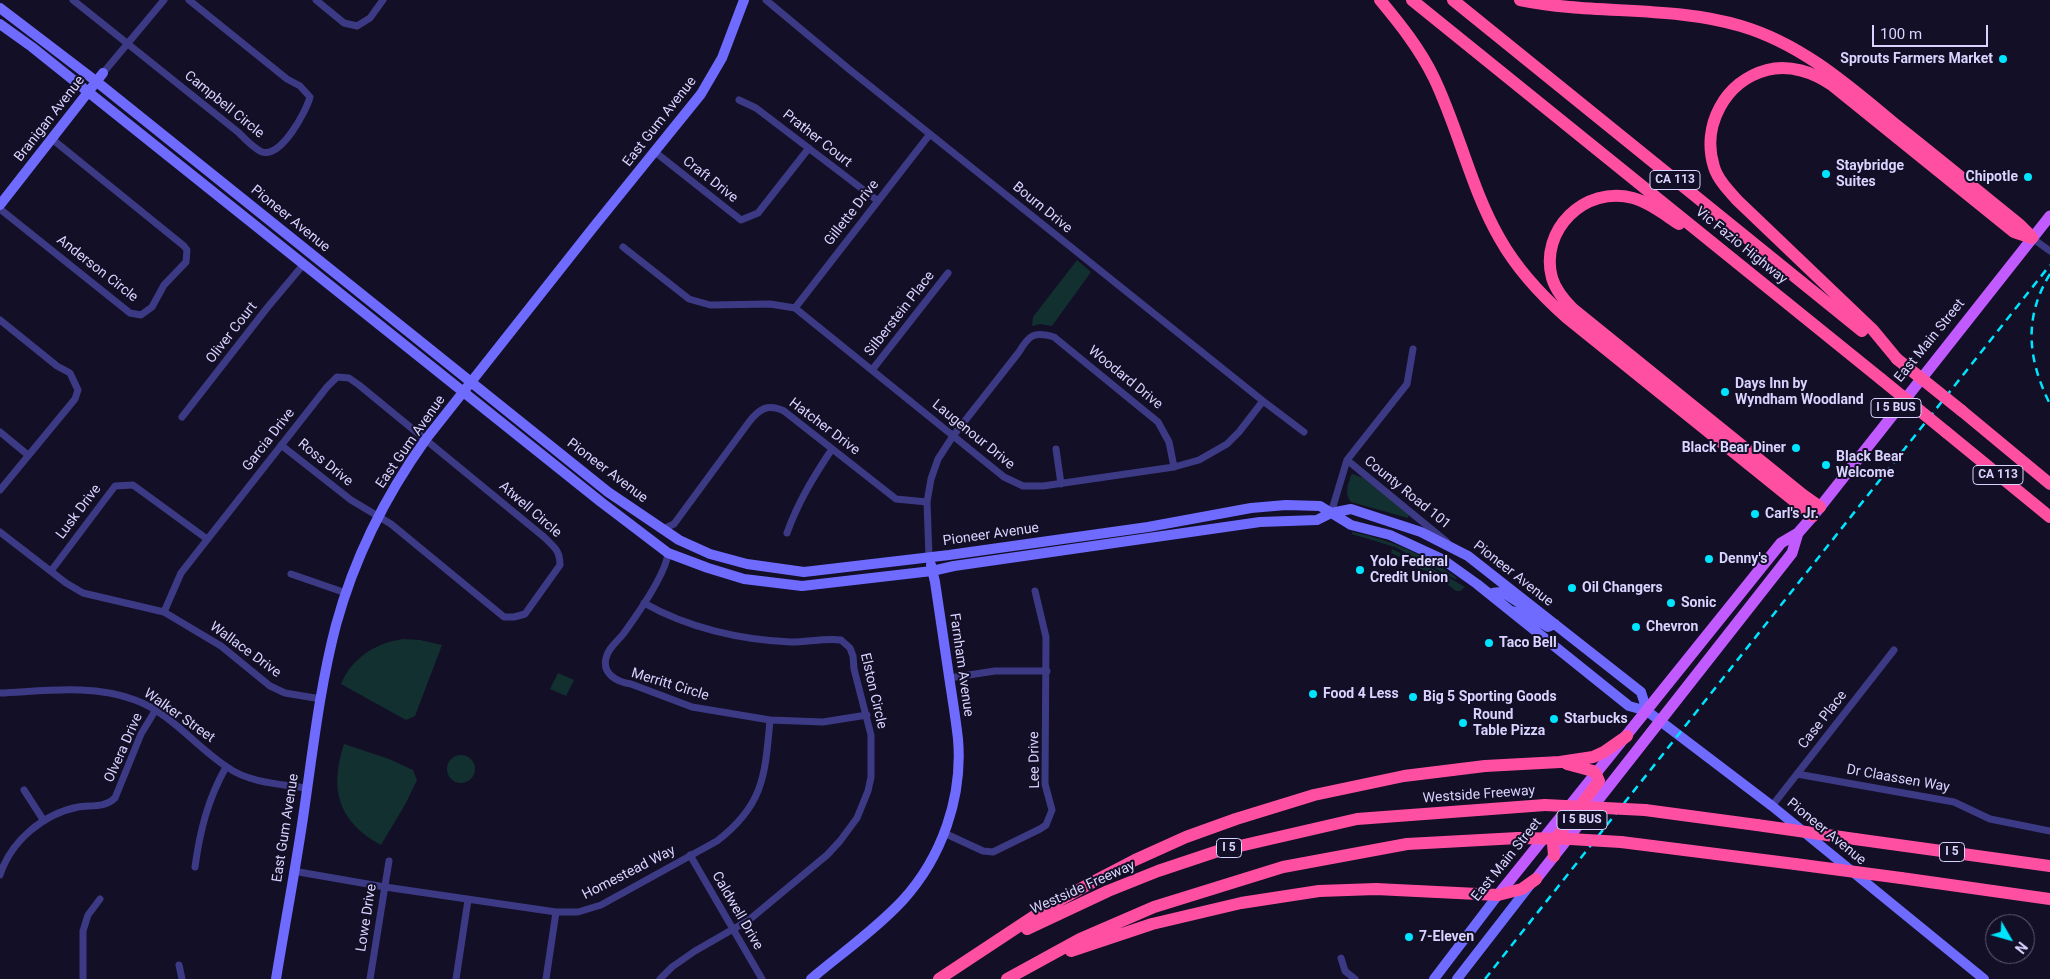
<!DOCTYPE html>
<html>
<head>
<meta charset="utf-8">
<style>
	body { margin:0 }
	#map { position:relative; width:2050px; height:979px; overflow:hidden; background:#130f26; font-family:Roboto,sans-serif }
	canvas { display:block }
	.north { position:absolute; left:1985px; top:914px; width:50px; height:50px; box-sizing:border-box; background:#130f26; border:1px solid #625e7d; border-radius:50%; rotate:128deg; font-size:14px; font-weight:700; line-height:20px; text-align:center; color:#d9d4ff }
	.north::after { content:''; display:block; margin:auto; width:18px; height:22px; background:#00e5ff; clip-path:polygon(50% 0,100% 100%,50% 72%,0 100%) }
	.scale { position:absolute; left:1872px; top:25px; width:116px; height:22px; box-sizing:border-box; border:2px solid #d9d4ff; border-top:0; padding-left:6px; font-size:15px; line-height:18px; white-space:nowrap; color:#d9d4ff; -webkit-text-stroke:4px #130f26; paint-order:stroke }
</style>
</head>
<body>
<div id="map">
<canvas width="2050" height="979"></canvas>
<div class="north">N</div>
<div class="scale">100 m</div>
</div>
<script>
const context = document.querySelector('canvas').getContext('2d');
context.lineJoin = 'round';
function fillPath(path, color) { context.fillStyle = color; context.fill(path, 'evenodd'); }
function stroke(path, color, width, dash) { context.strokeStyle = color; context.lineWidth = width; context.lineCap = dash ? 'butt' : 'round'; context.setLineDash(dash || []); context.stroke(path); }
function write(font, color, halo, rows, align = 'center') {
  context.font = font + ' Roboto,sans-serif'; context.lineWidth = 4; context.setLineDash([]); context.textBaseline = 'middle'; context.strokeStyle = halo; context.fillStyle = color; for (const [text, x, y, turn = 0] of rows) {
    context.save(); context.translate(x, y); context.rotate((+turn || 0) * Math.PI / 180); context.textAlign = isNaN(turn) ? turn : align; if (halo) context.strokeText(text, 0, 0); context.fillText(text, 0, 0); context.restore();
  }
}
fillPath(new Path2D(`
	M1077,260L1091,272L1052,326L1040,324L1032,326L1033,317Z
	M1353,474L1363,478L1409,514L1408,518L1351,502C1344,493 1348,485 1351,475Z
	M1352,532C1389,539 1426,555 1457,578L1455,579L1395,547L1352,534Z
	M1392,549L1435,570L1465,587L1460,591H1456L1433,573L1415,567L1404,559L1391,553Z
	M403,639L420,640L442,645L415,716L406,720L341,684C352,658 375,643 403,639Z
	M558,673L574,680L566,696L550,689Z
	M344,744L389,759L413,770L417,780L406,803L381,845C338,822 329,789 344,744Z
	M447 769a14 14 0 1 1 28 0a14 14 0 1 1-28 0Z`), '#12302f');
stroke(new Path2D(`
	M73,0L238,132C245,139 253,148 262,152C281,158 306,112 310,97L300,86L287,79L189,0
	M316,0L344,23L357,26L370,18L383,0
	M766,0L850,70L1263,401L1304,432
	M103,73L164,0
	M739,100L756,108L878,201
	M655,152L741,220L758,213L809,148
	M0,209L130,313L141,315L152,307L164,285L186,262L187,250L184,246L52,139
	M2032,238L2050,251
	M623,247L689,299L710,305L770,304L795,308
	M795,308L1004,477L1023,486H1043L1174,467L1199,460L1227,444L1239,432L1263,401
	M795,308L930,134
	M0,320L57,366L70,373L78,390L75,399L0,490
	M872,370L948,273
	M182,417L267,308L303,265
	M0,432L28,455
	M1056,449L1061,484
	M1347,460L1447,542
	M1331,513L1347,460L1407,384L1413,349
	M663,529L674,524L749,422C759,409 768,403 784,411L896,499L927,502
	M0,532L66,583L83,593L164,612L221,646L270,686L285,693L321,699
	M787,533C798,502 814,476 832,449
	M668,553C666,574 637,615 624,633C618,641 608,648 606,658C602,674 617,682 631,684L692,707L770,720L823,722L867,715
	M929,557L927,502L931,479L938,459L953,436L1019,352C1029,335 1034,331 1054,337L1158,422L1169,442L1174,467
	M51,571L115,486L133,485L207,539
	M291,574L346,593
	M644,603C688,628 741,640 791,642C808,642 825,638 841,640L850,648L853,656L854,669L871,735V777L868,791L857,818L840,841L827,855L749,920L695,951L672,967L660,979
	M164,612L181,573L327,387L337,377L349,378L359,385L544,537C554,547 560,550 560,565L525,614L514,617H504L391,524L351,500L281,445
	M949,678L995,671H1047
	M0,693C45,691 93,684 135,700C171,713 196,747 227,767C249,783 281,784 307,788
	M1797,774L1954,802L1990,819L2050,831
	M24,790L44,821
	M1772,806L1894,650
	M944,833L983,851L993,852L1040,829L1046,825L1052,810L1045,784L1046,637L1035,591
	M690,855L762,979
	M195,867C200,830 208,799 226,767
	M293,871L385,887L556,912H578L601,905L717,841C764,805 765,775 770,720
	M0,875C11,841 43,814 78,807C91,805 105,808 115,798L141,734L155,711
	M1341,958L1345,971L1355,979
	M179,965L182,979
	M83,979V931L88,915L100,899
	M370,979L389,861
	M456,979L468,900
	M546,979L556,912`), '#3d3a85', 7);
stroke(new Path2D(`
	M0,8L97,82L608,492L679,540L710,554L747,564L804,572L949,555L1148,527L1251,508L1286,505L1320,506L1351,525L1390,535L1442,559L1477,584L1629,706L1647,711L1772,806L1984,979
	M0,24L32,47L601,502L668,553L708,568L744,579L802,586L932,571L954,566L1260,522L1317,520L1331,513L1351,509L1421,532L1468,556L1641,692L1647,711
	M0,205L103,73
	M1490,594C1507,587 1512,604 1529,606
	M1511,611L1529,615L1548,627L1555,624
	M276,979C285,923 296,867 304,811C313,749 320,686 336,625C354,559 386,495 426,439L592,229L701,94L722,58L744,0
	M811,979C842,953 876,929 903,900C942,857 963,797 958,739C956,721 953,702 950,683C945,649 940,616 935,582L931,565
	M1434,979L1498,895
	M1457,979L1530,885`), '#6f6bff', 10);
stroke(new Path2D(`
	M1536,879L1792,553L1798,533
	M1498,895L1781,543L1798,533L1813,516L2050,216`), '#c25bff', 11);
stroke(new Path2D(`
	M1380,0C1400,24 1420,49 1434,78C1459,130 1471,189 1500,239C1517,269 1540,294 1566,317L1813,516
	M1412,0L1881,379
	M1453,0L1862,331
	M1520,0C1593,15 1670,5 1741,26C1802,44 1849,86 1896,125C1938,158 1979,192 2020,225L2031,236
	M1679,224C1665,215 1649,202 1633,198C1585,185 1539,230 1552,278C1556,291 1564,300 1573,309L1803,495L1820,507
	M1897,359L1873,330L1738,201C1729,191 1718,180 1714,167C1701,126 1725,81 1767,70C1789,64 1813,72 1832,85L2014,232L2032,238
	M1962,411L2050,484
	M1946,432L2050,517
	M1645,810L1757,825
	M1855,839L2050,866
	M1621,842L1795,864
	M1554,856L1553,843L1556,838L1599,781L1596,774L1593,771L1567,764
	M1901,878L2050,899
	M1027,929L1108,891L1158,871L1218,851L1357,819L1545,805
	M1071,951L1152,924L1241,903L1319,891L1376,889L1498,895L1522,889L1536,879
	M939,979L1051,905L1091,883L1135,860L1186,837L1236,819L1314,795L1404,776L1485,766L1560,762L1593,757L1604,752L1627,736
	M1007,979L1080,939L1154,907L1283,867L1407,844L1518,838`), '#ff4fa3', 12);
stroke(new Path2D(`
	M2050,274C2023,318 2028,360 2050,404
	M1485,979L2050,265`), '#00e5ff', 2.5, [8, 6]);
stroke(new Path2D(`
	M1897,359L1962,411
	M1881,379L1946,432
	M1545,805L1645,810
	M1757,825L1855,839
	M1518,838L1570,839L1621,842
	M1795,864L1901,878`), '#ff4fa3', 12);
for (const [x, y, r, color] of [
	[2003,59,5,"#00e5ff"],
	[1826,174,5,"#00e5ff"],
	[2028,177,5,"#00e5ff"],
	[1725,392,5,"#00e5ff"],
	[1796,448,5,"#00e5ff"],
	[1826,465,5,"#00e5ff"],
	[1755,514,5,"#00e5ff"],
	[1709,559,5,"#00e5ff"],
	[1360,570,5,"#00e5ff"],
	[1572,588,5,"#00e5ff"],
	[1671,603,5,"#00e5ff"],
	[1636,627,5,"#00e5ff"],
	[1489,643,5,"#00e5ff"],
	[1313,694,5,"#00e5ff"],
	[1413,697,5,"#00e5ff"],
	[1554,719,5,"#00e5ff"],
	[1463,723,5,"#00e5ff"],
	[1409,937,5,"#00e5ff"]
]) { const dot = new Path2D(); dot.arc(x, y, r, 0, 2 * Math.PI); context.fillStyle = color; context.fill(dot); stroke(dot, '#130f26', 2); }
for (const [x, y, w] of [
	[1675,180,50],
	[1896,408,50],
	[1998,475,50],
	[1582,820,50],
	[1229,848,25],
	[1952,852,25]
]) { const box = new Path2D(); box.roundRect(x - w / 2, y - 9.5, w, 19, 4); context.fillStyle = '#130f26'; context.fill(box); stroke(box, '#d9d4ff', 1); }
write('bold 12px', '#d9d4ff', null, [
	["CA 113",1675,180],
	["I 5 BUS",1896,408],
	["CA 113",1998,475],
	["I 5 BUS",1582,820],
	["I 5",1229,848],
	["I 5",1952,852]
]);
write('bold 14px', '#d9d4ff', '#130f26', [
	["Sprouts Farmers Market",1993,59,"right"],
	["Staybridge",1836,166],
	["Suites",1836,182],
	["Chipotle",2018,177,"right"],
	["Days Inn by",1735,384],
	["Wyndham Woodland",1735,400],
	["Black Bear Diner",1786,448,"right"],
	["Black Bear",1836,457],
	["Welcome",1836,473],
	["Carl's Jr.",1765,514],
	["Denny's",1719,559],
	["Yolo Federal",1370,562],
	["Credit Union",1370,578],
	["Oil Changers",1582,588],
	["Sonic",1681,603],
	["Chevron",1646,627],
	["Taco Bell",1499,643],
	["Food 4 Less",1323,694],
	["Big 5 Sporting Goods",1423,697],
	["Round",1473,715],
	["Table Pizza",1473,731],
	["Starbucks",1564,719],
	["7-Eleven",1419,937]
], 'left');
write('14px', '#d9d4ff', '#130f26', [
	["Campbell Circle",224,105,39],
	["Branigan Avenue",50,119,-52],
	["East Gum Avenue",660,122,-52],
	["Prather Court",817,139,38],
	["Craft Drive",710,180,38],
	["Bourn Drive",1042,208,39],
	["Gillette Drive",852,213,-52],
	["Pioneer Avenue",290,219,39],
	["Vic Fazio Highway",1741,246,39],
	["Anderson Circle",97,269,38],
	["Silberstein Place",900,314,-52],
	["Oliver Court",232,333,-52],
	["East Main Street",1930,341,-51],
	["Woodard Drive",1125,378,39],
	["Hatcher Drive",824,427,37],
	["Laugenour Drive",973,435,39],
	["Garcia Drive",269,440,-52],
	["East Gum Avenue",411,442,-55],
	["Ross Drive",325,463,39],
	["Pioneer Avenue",607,471,37],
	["County Road 101",1407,493,39],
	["Atwell Circle",530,510,41],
	["Lusk Drive",79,512,-53],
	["Pioneer Avenue",991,535,-8],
	["Pioneer Avenue",1513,574,38],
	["Wallace Drive",245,650,36],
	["Farnham Avenue",961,665,82],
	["Merritt Circle",670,685,17],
	["Elston Circle",873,691,77],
	["Walker Street",179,716,35],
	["Case Place",1823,720,-52],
	["Olvera Drive",124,748,-66],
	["Lee Drive",1035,760,-91],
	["Dr Claassen Way",1898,779,10],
	["Westside Freeway",1479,795,-4],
	["East Gum Avenue",286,828,-81],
	["Pioneer Avenue",1826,832,39],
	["East Main Street",1507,860,-51],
	["Homestead Way",629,873,-27],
	["Westside Freeway",1083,888,-24],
	["Caldwell Drive",737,911,60],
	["Lowe Drive",367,918,-81]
]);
</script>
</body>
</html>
